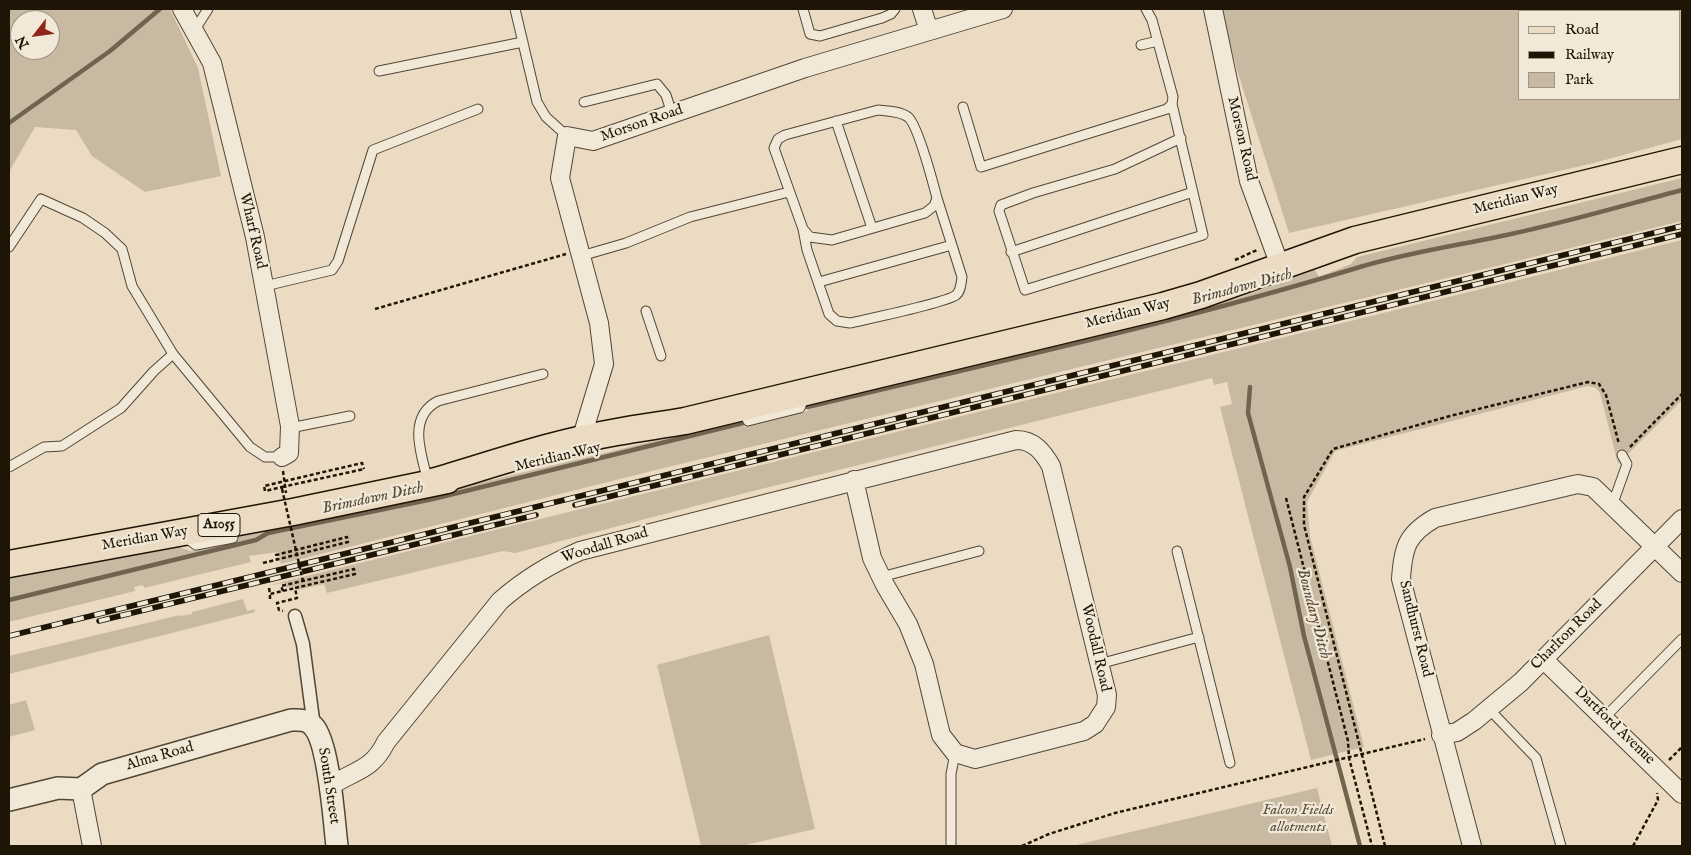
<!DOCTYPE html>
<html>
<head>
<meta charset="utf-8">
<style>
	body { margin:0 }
	#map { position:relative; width:1691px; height:855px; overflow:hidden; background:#ebdbc2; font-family:"IM FELL English",serif }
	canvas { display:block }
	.frame { position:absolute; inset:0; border:10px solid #1f1507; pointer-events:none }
	.legend { position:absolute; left:1518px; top:10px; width:162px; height:90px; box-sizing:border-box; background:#f2e8d7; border:1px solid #9e9484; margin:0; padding:6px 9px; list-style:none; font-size:15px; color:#1f1507 }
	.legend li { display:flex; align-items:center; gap:10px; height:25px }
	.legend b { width:25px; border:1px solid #9e9484 }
	.north { position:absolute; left:10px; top:10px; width:50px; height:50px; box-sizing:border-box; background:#f2e8d7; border:1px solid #9e9484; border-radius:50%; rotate:240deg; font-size:14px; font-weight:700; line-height:20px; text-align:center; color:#1f1507 }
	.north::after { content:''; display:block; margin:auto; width:18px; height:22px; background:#8f2418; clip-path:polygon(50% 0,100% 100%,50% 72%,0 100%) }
</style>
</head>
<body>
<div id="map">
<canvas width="1691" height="855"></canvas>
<div class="frame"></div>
<ul class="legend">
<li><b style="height:6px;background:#ebdbc2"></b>Road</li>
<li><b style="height:6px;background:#1f1507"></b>Railway</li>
<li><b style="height:14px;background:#c8b9a2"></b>Park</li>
</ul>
<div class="north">N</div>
</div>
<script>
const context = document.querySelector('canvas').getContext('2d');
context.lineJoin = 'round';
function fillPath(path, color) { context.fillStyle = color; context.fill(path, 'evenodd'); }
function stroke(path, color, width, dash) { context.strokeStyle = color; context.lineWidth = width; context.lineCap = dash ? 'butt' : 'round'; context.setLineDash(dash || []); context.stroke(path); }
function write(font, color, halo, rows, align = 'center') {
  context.font = font + ' "IM FELL English",serif'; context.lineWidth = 4.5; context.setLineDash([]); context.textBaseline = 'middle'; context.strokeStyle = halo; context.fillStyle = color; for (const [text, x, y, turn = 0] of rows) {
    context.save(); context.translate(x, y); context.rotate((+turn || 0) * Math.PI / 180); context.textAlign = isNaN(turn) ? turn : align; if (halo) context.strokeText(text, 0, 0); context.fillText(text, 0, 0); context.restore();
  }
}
fillPath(new Path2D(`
	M9,9H170L198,68L221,176L145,192L92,156L76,130L35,127L9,172ZM20,20H50V50H20Z
	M1221,9H1682V139L1594,163L1289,233L1237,70ZM1520,11H1680V99H1520Z
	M1682,178V221L664,468L281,564L278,552L249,556L251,562L144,588L143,585L134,587L135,591L9,622V575L99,556L179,547L190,551L234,543L232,534L374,508L742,420L744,427L808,411L806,404L1208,307L1241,297L1315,270L1319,277L1351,264L1357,257Z
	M1682,240V400L1618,464L1600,393L1596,388L1588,386L1335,451L1307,502L1310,536L1364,747L1311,760L1220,407L1232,404L1227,382L1214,385L1212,378L749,492L515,553L503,551L327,593L324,584L297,590L296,586L286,588L285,583L270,585Z
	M243,599L247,611L254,609L255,612L9,674V656L180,615L181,616L192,614V612Z
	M769,635L815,829L741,846H701L657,665Z
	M26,700L35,730L9,737V705Z
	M1317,788L1332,846H1075L1080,844Z`), '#c8b9a2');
stroke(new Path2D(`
	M9,123L110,51L160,9
	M1250,387L1248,413L1290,567L1304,636L1360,846
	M807,407C992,363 1179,322 1360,267C1409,252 1461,245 1511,234C1568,222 1625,205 1682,190
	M9,600L256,540L268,533L433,499L743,423`), '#706451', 4.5);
const service = new Path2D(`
	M515,9L537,102L546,117L567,136
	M803,9L810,34L820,36L882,18L891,14L895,9
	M194,31L208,9
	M1141,45L1158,41
	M379,71L523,42
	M584,102L657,84L666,95L672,114
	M1172,104L1203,235L1025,290L1002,220L999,211L1001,205L1033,193L1115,169L1181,138
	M963,107L981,167L1167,109L1172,104L1173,97L1152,20L1146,9
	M878,110C887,111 900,111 908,117C918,125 933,183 937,198L934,206L925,213L832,240L810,237L803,229L774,148L778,139L785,135Z
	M836,121L872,228
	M803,229L807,250L829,314L837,321L850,323C867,319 946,303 956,295C961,291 961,283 962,277L937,198
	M9,247L41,199L83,218L105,233L122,249L132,286L173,354L250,447L265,457H282
	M1011,252L1193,192
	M581,256L626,243L690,217L789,192
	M819,282L952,245
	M265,286L332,270L338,261L373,150L478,109
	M646,311L661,356
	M742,410L748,421L800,408L805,396
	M290,428L350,416
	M9,467L44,447L62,446L121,408L154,371L173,354
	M428,481C421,454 407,417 438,401L543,374
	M1613,503L1627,464L1622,455
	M188,534L189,540L196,545L233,538
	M1177,551L1230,763
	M881,577L979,551
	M1099,664L1199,637
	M1488,708L1536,758L1561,846
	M1605,717L1682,639
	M951,846V774L955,753`);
const pedestrian = new Path2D(`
	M295,616L303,644L314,727`);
const minor = new Path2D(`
	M182,9L212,63L255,237L290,426L289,453L282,457
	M922,9L929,31
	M1213,9L1249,181L1280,266
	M581,440L604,364L599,323L560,178L567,136L593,141L805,68L1003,9
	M1543,659L1682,794
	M1441,735L1457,732L1474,721L1521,682L1682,519
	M329,787C354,770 372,771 386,742L500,601C525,579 550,564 580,551L1016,440C1034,440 1043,452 1051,466L1107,695L1106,707L1095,724L1084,731L975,759L955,753L941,735L924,664L908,624L885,585L872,558L854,480
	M81,789L92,846
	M1472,846L1401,579C1403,547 1407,534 1435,518L1569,486L1578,484L1593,487L1682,573`);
const tertiary = new Path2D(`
	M9,800L58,788L81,789L102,774L291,720C299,720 307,719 313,726C329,742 334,821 337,846`);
const primary = new Path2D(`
	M429,483C491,465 553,443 617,432C639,428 662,425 685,421L1163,306L1201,295L1355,240L1682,160
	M9,564L293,512L447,480`);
stroke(service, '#524636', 11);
stroke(pedestrian, '#524636', 15);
stroke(minor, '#524636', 20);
stroke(tertiary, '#524636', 24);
stroke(primary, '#1f1507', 29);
stroke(new Path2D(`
	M1235,260L1257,250
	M375,309L566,254
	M1630,447L1682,394
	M283,471L286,493
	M282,489V487L265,491L264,486L362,463L364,469
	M1286,498L1348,741L1349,758L1372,846
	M263,563L348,542L347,537L276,555L277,559
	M269,588L270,594L295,588
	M283,591L281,586L354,569L355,574L295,588L297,598L277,603L279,610L283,611
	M270,599V594
	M1669,760L1682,747
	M1022,846L1049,834L1115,813L1425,739
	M1385,846L1304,525V497L1333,449L1450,416L1588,382L1599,384L1606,395L1619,444
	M1633,846L1658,800L1657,793`), '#1f1507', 2.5, [4, 2.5]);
stroke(service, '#f2e8d7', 9);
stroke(pedestrian, '#f2e8d7', 12);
stroke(minor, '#f2e8d7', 18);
stroke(tertiary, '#f2e8d7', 21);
stroke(primary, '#ebdbc2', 26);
const rail = new Path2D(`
	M575,505L1682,234
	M99,621L536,515
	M9,636L1682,226`);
stroke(rail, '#1f1507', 5.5);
stroke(rail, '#f2e8d7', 4, [11]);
stroke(new Path2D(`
	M282,487L364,469
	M282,489L303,581`), '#1f1507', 2.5, [4, 2.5]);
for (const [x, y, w] of [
	[219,525,42]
]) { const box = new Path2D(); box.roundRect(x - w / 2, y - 11.5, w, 23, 4); context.fillStyle = '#f2e8d7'; context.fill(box); stroke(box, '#1f1507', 1); }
write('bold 14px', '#1f1507', null, [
	["A1055",219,525]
]);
write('15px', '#1f1507', '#f2e8d7', [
	["Morson Road",642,124,-19],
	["Morson Road",1241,139,77],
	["Meridian Way",1516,200,-14],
	["Wharf Road",252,231,77],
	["Meridian Way",1128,314,-14],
	["Meridian Way",558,458,-13],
	["Meridian Way",145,539,-10],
	["Woodall Road",605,546,-17],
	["Sandhurst Road",1415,629,76],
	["Charlton Road",1567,635,-45],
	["Woodall Road",1095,648,77],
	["Dartford Avenue",1614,726,44],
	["Alma Road",160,757,-16],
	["South Street",328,786,81]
]);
write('italic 15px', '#5a4e3d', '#f2e8d7', [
	["Falcon Fields",1298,811],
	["allotments",1298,828]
]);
write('italic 16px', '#554938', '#f2e8d7', [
	["Brimsdown Ditch",1242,288,-15],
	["Brimsdown Ditch",373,499,-12],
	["Boundary Ditch",1313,614,75]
]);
</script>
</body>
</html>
